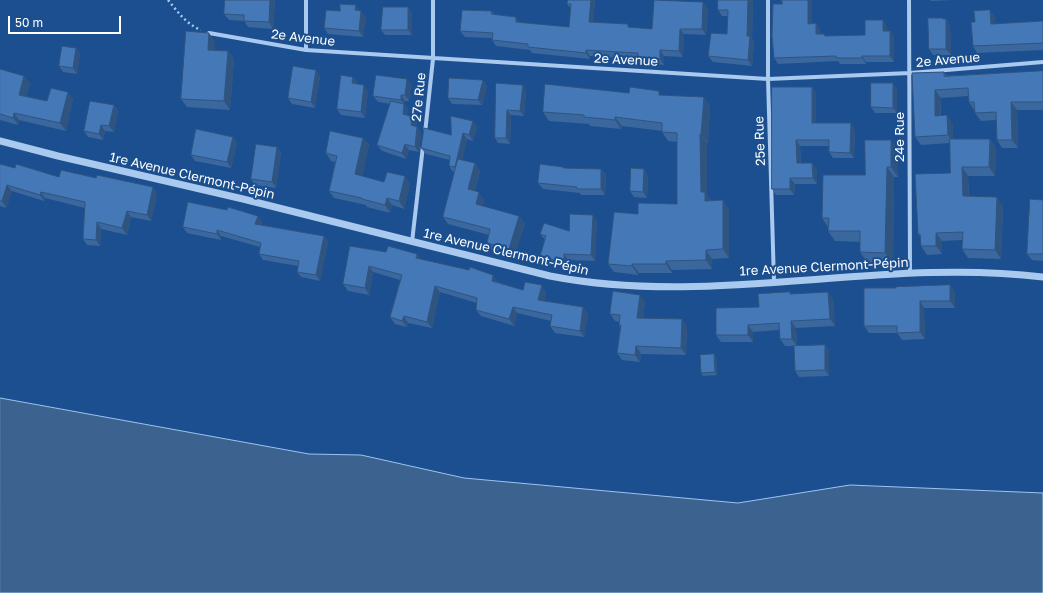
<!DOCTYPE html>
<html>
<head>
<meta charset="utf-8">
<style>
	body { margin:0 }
	#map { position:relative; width:1043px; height:593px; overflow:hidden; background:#1b4f8f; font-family:"Golos Text",sans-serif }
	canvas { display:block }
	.scale { position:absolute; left:8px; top:16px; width:113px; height:18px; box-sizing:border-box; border:2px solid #fff; border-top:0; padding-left:5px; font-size:12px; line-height:14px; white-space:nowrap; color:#fff; -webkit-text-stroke:3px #1b4f8f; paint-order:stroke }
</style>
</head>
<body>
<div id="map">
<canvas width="1043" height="593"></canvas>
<div class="scale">50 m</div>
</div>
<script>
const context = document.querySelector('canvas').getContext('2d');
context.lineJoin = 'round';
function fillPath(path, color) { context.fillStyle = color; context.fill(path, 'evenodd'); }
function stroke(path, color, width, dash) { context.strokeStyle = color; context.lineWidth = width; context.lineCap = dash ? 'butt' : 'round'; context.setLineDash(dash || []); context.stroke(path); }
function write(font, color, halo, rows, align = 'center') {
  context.font = font + ' "Golos Text",sans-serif'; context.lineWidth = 4; context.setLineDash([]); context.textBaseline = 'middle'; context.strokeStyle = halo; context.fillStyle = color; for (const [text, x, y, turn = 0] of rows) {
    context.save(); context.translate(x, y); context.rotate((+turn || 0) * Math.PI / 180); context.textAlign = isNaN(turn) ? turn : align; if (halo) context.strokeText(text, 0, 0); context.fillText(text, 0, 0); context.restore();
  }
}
const water = new Path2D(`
	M0,398L309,454L361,455L464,478L738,503L850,485L1043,493V593H0Z`);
fillPath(water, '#3c6290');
stroke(water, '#9cc4f0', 1);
stroke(new Path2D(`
	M168,0C178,12 186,24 201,30`), '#a9c9ee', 2.5, [2, 3]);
stroke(new Path2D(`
	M306,0V50
	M768,0V79L774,282
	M909,0L910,274
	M209,33L306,50L768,79L910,73L1043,62
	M425,133L433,59V0
	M412,242L423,146`), '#a9c9ee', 4);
stroke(new Path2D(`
	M0,141L58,156L243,199L550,276C713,308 879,257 1043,277`), '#a9c9ee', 7);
fillPath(new Path2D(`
	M225,0H275L273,29L248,27L244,21L229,20L224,14Z
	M568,0H595L593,22L631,28L652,29L670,1L708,8L706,35L684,34L683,57L664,56V65L642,63L639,59L590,56V59L532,53L530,50L496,46L492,40L493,38L465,37L460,31L492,11L494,14L520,23L569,27L571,9L567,4Z
	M753,0L752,39L754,42L752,66L713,62L708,56L727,34L728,16H722L718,10Z
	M782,0H812V23H816L820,29V34L826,36L865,35L887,26V31H890L894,37V62H866V64H840L838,61L778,64L774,58L782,4Z
	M930,0H953L931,1Z
	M408,7L412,13V35H385L381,30Z
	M340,11L366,17L363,37L328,34L324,28Z
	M995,16V24L1043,21V50L977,53L973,46L975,22Z
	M943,18L944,19H946L950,25L951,55H933L929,49Z
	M215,42L214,50L228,51L234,59L230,110L187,107L181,99Z
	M76,48L80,54L77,74L63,72L59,66Z
	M0,69L24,76L30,84L26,96L47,101L73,99L66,131L19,120L18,125L0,120Z
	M316,70L320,76L315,108L292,104L288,98Z
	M1043,71V110H1017L1018,148H1002L997,140L996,120L981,121L975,113V110H974L969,102L968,96L941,98V116L953,124V139H990L996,148L995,176H968L969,196L1003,206L1001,259L968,258L962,249L963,240L942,241V254L927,255L921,246V238L918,234L950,173V143L921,145L915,137L912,73L944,72L947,76Z
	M353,77L357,82V84L368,91L365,118L341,115L337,109Z
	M496,83L526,90L524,116L511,115L510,144L498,143L495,138Z
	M411,84L409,101H405V105L408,110L407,115L413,117L417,123L416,126L417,127L421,133L419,152L409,150L406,159L382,151L377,145L391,104L378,102L373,96Z
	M487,86L482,105L452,104L448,98Z
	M812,87L816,93V123L855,129L854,158H833L829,152V146H800L801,163L817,169V184H795L794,195H776L772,189Z
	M897,89V113H875L871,107Z
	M629,93L662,95L710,106L708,143H707V195L711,201L729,209V258L712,259V269L672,270V273H639L638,275L614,272L608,264L638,214L677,204V142L668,141L662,132V131L622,126L621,129L590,126L589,124L549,121L543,112Z
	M114,105L118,111L114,132L105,131L103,140L88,137L84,131Z
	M473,121L477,127L473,141L467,139L462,160L475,163L480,171L475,191L484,200L482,206L519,216L525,224L514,256L492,250L487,243L489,235L448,224L443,217L455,172H453L449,166L450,160L426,154L421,148L451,135Z
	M233,137L237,143L231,168L195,161L191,155Z
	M363,138L369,145L362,176L384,182L405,176L410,184L404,209L392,205L390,213L367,207L366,205L334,198L329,191L335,162L331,161L326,153Z
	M891,140L898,150V177H894L893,263L867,262L860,252V242L835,241L828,231V227L822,218L865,175Z
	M277,147L281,152L276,188L255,185L251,179Z
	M0,164L15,168L59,177L96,178L153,187L157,194L151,221L131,217L127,235L101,229L100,246L87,245L83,239L85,208L45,198L44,201L12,191L6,208L0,206Z
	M601,169L606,175L605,195H581L580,193L543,189L538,183Z
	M648,175L647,198L634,197L630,191Z
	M1043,200V261L1032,260L1027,254Z
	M262,221L261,225L324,236L328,242L320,281L301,277L297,272L298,266L263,260L259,254L260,247L221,236V240L187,233L183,227Z
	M597,221L595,261L568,260V269L544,262L540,256L545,240L540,234L569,231Z
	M386,252L417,254L420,259L498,282L523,290L546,292L544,301L583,307L588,314L584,337L555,333L550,326L551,321L517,313L514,326L481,316L476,310L477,303L440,292L432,328L408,323L407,327L395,324L390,317L400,280L373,272L369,295L348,291L343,284Z
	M950,285L955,292V308H924L925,339L902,340L897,333H869L864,326L896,288Z
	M790,292L791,294L833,299L835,326L796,328L797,346H785L780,339L779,330L753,332V342H721L716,335L759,307Z
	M645,302L643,318L687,326L686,355L641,354L640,362L622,360L617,353L620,328L619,325V322L615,321L610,314Z
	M825,345L829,351V376L799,377L795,371Z
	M714,354L716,357L717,375L703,376L701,373Z`), '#3a679d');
fillPath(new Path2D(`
	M270,0H275L273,29L269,22Z
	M591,0H595L593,28L589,22Z
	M748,0H753L752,39L754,42L752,66L748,60L747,36Z
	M808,0H812V29L808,24Z
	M703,2L708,8L706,35L702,29Z
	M356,5L360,11L355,10Z
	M408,7L412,13V35L408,30Z
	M990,10L995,16L996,31L991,24Z
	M361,11L366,17L363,37L359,31Z
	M516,17L520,22H516Z
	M943,18L946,22V19L950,25L951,55L946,49Z
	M883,20L887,26L888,37L883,31Z
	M816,23L820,29V40L816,34Z
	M680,29L684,34L683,57L679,51Z
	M890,31L894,37V62L890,56Z
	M209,33L215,42L214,58L208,50Z
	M76,48L80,54L77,74L73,68Z
	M586,50L590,56V59L586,53Z
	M660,50L664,56V65L660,59Z
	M228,51L234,59L230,110L224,101Z
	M862,56L866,62V64L862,58Z
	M316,70L320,76L315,108L311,102Z
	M24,76L30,84L24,102L19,95Z
	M353,77L357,82L356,89L352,83Z
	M407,79L411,84L409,101L405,95Z
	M483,80L487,86L482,105L478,100Z
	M893,83L897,89V113L893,108Z
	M364,85L368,91L365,118L361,112Z
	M523,85L526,90L524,116L520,111Z
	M812,87L816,93V129L812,123Z
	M935,90L941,98L940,124L935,116Z
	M68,92L73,99L66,131L60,123Z
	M401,95L405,101V105L408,110L407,120L403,114L404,104L401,100Z
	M704,97L710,106L708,143L701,135Z
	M1011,102L1017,110L1018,148L1012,140Z
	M114,105L118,111L114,132L109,126Z
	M507,110L511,115L510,144L506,138Z
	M14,113L19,120L18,125L13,118Z
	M947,115L953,124V143L948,135Z
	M413,117L417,123L415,131L411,125Z
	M615,117L622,126L621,129L615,120Z
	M473,121L477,127L473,141L469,135Z
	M851,123L855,129L854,158L850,153Z
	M101,125L105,131L103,140L99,134Z
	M417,127L421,133L419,152L415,147Z
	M463,133L467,139L459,172L455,167Z
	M700,134L707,143V195L711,201H705L701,192Z
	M233,137L237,143L231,168L227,162Z
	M363,138L369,145L361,182L355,174Z
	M990,139L996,148L995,176L989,167Z
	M796,140L800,146L801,169L797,163Z
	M891,140L898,150V177L891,167Z
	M405,144L409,150L406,159L402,153Z
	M277,147L281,152L276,188L272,182Z
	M475,163L480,171L473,197L468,189Z
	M812,163L817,169V184L813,178Z
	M887,167L894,177L893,263L885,253Z
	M962,167L968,176L969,205L963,196Z
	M601,169L606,175L605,195L601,189Z
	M644,169L648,175L647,198L643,192Z
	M405,176L410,184L404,209L399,201Z
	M790,178L795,184L794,195L790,189Z
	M7,185L12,191L6,208L2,201Z
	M153,187L157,194L151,221L147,215Z
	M41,192L45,198L44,201L40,195Z
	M479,192L484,200L481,211L476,204Z
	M997,197L1003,206L1001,259L995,250Z
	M387,198L392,205L390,213L385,205Z
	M723,200L729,209V258L723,249Z
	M127,211L131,217L127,235L122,228Z
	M593,215L597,221L595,261L591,255Z
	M258,216L262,221L259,229L255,224Z
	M519,216L525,224L514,256L509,249Z
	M97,222L101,229L100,246L96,240Z
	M217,230L221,236V240L217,234Z
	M936,233L942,241V254L936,246Z
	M324,236L328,242L320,281L316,275Z
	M706,250L712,259V269L706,260Z
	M417,254L421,260L416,258Z
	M564,254L568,260V269L564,263Z
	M666,261L672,270V273L666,264Z
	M632,264L639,273L638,275L632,266Z
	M369,266L373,272L369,295L365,288Z
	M493,275L498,282L496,287L492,281Z
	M542,285L546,292L543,307L538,300Z
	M950,285L955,292V308L950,301Z
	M435,286L440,292L432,328L427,322Z
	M828,292L833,299L835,326L830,319Z
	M640,295L645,302L642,325L637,318Z
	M920,301L924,308L925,339L920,332Z
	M513,307L517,313L514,326L509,319Z
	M583,307L588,314L584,337L580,331Z
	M404,316L408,323L407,327L402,321Z
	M682,319L687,326L686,355L681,348Z
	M791,321L796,328L797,346L792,339Z
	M748,325L753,332V342L748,335Z
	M825,345L829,351V376L825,370Z
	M636,346L641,354L640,362L635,355Z
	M714,354L716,357L717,375L715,372Z`), '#305480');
const building = new Path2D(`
	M225,0H270L269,22L244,21V15L224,14Z
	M568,0H591L589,22L628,24V27L652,29L654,0L703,2L702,29H680L679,51L660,50V59L638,57V53L586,50V53L528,47V44L492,40L493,33L460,31L462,10L492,11L491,14L516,17V22L569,27L571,4H567Z
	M718,0H748L747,36H750L748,60L708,56L711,33L727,34L728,10H718Z
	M782,0H808V24L816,23V34H824L825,36L865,35V20H883V31H890V56H862V58H836V56L774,58L772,36L773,4H782Z
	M340,4L356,5L355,10L361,11L359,31L324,28L326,10L340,11Z
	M383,7H408V30H381Z
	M990,10L991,24L1043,21V43L973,46L971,22H975L974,11Z
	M928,18H943V19H946V49H929Z
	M186,31L209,33L208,50L228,51L224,101L181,99Z
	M62,46L76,48L73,68L59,66Z
	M293,66L316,70L311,102L288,98Z
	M0,69L24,76L19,95L47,101L51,88L68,92L60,123L14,113L13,118L0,114Z
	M1043,71V102H1011L1012,140H997L996,112L975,113L974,102H969L968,88L935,90V116L947,115L948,135L915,137L912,73L944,72V76Z
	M341,75L353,77L352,83L364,85L361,112L337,109Z
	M376,75L407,79L405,95H401V100L373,96Z
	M449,78L483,80L478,100L448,98Z
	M496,83L523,85L520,111L507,110L506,138H495Z
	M871,83H893V108L871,107Z
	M545,84L629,93L630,87L659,91V95L704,97L701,135L700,134L701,192H705V201L723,200V249L706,250V260L666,261V264H632V266L608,264L614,212L638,214V203L677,204V133L662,132V123L615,117V120L584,117V115L543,112Z
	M772,87H812V123H851L850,153L829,152V140H796L797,163H812L813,178H790V189H772Z
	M90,101L114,105L109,126L101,125L99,134L84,131Z
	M391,101L404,104L403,114L413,117L411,125L417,127L415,147L405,144L402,153L377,145Z
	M451,116L473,121L469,135L463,133L455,167L449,166L450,156L421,148L424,128L451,135Z
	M196,129L233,137L227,162L191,155Z
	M330,131L363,138L355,174L384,182L387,172L405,176L399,201L387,198L385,205L362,199V198L329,191L337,156L326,153Z
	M950,139H990L989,167H962L963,196L997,197L995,250L962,249L963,232L936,233V246H921L920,234H918L915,174L950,173Z
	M865,140H891V167H887L885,253L860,252V231H828L829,218H822L823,175H865Z
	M256,144L277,147L272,182L251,179Z
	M458,159L475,163L468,189L479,192L476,204L519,216L509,249L487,243L490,229L443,217Z
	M0,164L15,168L16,164L59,177L61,170L96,178L97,175L153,187L147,215L127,211L122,228L97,222L96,240L83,239L85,202L41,192L40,195L7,185L2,201H0Z
	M540,164L563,167V168L601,169V189H577V187L538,183Z
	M631,168L644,169L643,192L630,191Z
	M1030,199L1043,200V254H1027Z
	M188,202L227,210L228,207L258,216L255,224L324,236L316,275L297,272L299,261L259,254L261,243L217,230V234L183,227Z
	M570,214L593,215L591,255L564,254V263L540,256L546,236L540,234L544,223L569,231Z
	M350,246L386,252L388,246L417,254L416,258L469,270L470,267L493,275L492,281L523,290L525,282L542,285L538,300L583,307L580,331L550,326L552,315L513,307L509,319L476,310L477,298L435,286L427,322L404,316L402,321L390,317L402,275L369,266L365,288L343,284Z
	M950,285V301H920V332L897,333V326H864V288H896V287Z
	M613,291L640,295L637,318L682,319L681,348L636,346L635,355L617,353L621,325H619L620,315L610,314Z
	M790,292V294L828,292L830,319L791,321L792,339H780L779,323L748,325V335H716V308L759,307L758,294Z
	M825,345V370L795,371L794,346Z
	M714,354L715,372L701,373L700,355Z`);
fillPath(building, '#4478b7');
stroke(building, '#305480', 1);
write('13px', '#fff', '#1b4f8f', [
	["2e Avenue",303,38,7],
	["2e Avenue",626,60,3],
	["2e Avenue",948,60,-5],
	["27e Rue",419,97,-84],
	["24e Rue",900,137,-90],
	["25e Rue",760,141,-92],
	["1re Avenue Clermont-Pépin",192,176,13],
	["1re Avenue Clermont-Pépin",506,252,13],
	["1re Avenue Clermont-Pépin",824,267,-3]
]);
</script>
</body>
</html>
